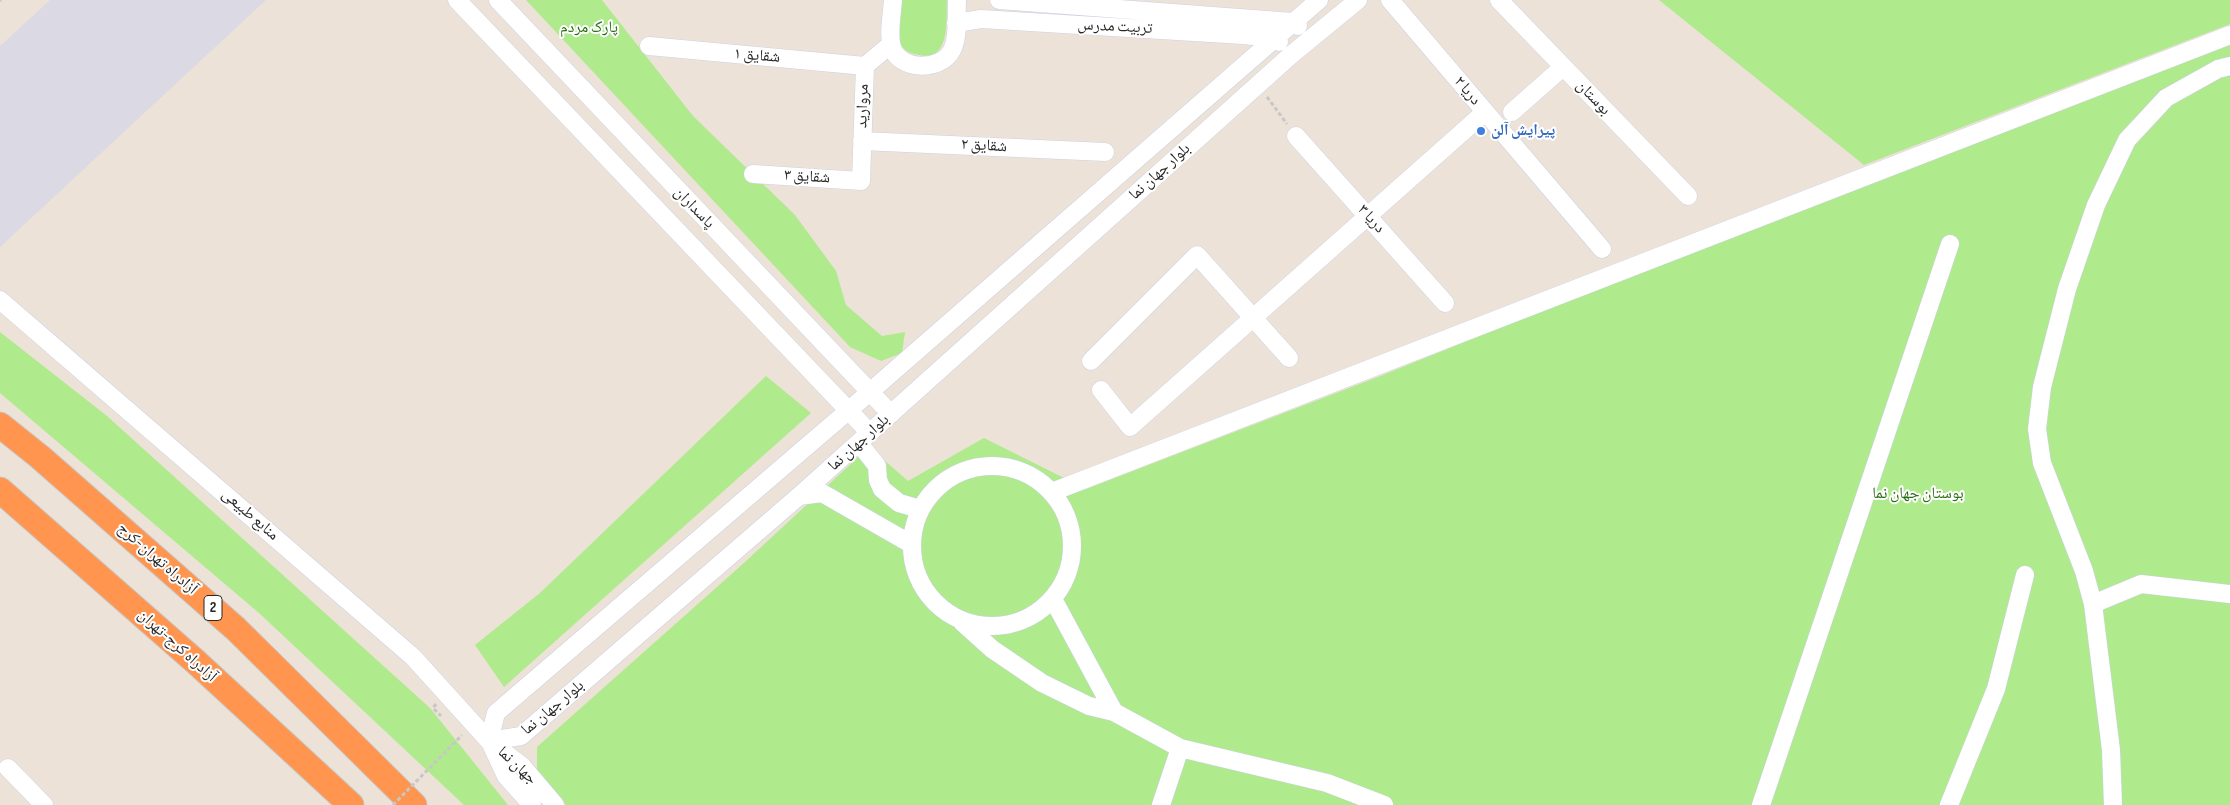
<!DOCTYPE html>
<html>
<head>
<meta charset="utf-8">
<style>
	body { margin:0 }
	canvas { display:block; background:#ece2d7 }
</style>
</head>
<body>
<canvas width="2230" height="805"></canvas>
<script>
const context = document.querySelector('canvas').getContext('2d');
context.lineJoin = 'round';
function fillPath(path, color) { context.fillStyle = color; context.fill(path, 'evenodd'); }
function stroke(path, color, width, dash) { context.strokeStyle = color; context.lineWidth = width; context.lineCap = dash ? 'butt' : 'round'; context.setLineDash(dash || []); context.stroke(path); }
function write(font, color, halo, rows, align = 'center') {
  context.font = font + ' "Sofia Sans Condensed","Noto Naskh Arabic",sans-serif'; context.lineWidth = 4; context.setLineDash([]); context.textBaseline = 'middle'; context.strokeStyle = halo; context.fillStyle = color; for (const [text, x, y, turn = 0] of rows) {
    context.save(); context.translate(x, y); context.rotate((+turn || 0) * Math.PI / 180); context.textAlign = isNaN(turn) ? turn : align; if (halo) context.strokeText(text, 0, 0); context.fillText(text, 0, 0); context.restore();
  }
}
fillPath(new Path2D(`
	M50,0H266L0,247V46Z`), '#dbd9e3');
fillPath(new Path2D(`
	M526,0H602L693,116L795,215L836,271L846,305L882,336L905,332L902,353L881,361L850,347Z
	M902,0H947C946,22 951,65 915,54C909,53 902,49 900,43C896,31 901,12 902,0Z
	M1659,0H2230V24L1864,165Z
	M2230,40V805H566L537,773V747L745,562L869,447L908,481L984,438L1086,489L1378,377L2064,100Z
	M0,332L107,416L430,708L508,805H464L259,613L0,393Z
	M766,376L811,413L504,687L475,645L540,593Z`), '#afea8c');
const minor = new Path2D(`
	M457,0L870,433
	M498,0L891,414
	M893,0C892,14 888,34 892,47C899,71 941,72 952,50C959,37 956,15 957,0
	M999,0L1293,22L1298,26
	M1390,0L1602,249
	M1499,0L1688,196
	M956,23L981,19L1243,35L1275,38L1279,42
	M649,46L865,66
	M1512,112L1563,67
	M1296,136L1445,303
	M862,141L1105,152
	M753,174L861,181L865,66L891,44
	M0,300L413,657L489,741L522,766L555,805
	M1091,361L1197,255L1289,358
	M1101,390L1130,427L1485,112
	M859,443L877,466L878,480L882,489L899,503L920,509
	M912 546a80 80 0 1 1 160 0a80 80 0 1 1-160 0Z
	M1052,492L2230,35
	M799,496L822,493L911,544
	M1053,599L1114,712
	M2093,604L2141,584L2230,594
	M962,622L992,649L1042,683L1089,706L1114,712L1180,748L1327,783L1384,805
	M489,741L521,736L799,496L1291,55L1358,0
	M489,741L496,713L848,411L1319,0
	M491,744L506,776L532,805
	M8,768L44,805
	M1161,805L1180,748
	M1761,805L1950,244
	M1949,805L1996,689L2025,575
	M2113,805L2111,750L2093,604L2084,571L2042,463L2037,429L2042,387L2067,289L2096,205L2127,140L2166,98L2218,69L2230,66`);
const highway = new Path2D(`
	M0,425L40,457L236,629L414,805
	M0,490L196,662L351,805`);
stroke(minor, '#ccd1e3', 19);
stroke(highway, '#c7c7c7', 27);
stroke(new Path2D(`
	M0,1L1,0
	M1267,97L1287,124
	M436,704L433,708L441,716`), '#c7c7c7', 3, [4, 2.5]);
stroke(minor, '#fff', 18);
stroke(highway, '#ff954f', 25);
stroke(new Path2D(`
	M393,805L462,735`), '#c7c7c7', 3, [4, 2.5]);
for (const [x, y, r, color] of [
	[1481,131,5,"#3f7fe0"]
]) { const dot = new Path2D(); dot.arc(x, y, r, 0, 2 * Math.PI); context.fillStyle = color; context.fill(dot); stroke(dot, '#fff', 2); }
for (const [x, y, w] of [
	[213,608,18]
]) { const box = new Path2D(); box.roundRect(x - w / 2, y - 12.5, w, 25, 4); context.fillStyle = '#fff'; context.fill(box); stroke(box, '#272727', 1); }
write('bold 15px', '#272727', null, [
	["2",213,608]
]);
write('16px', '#272727', '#fff', [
	["تربیت مدرس",1115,27,3],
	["شقایق ۱",757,56,5],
	["دریا ۲",1467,91,50],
	["بوستان",1593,98,46],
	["مروارید",863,106,-88],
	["شقایق ۲",984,146,3],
	["بلوار جهان نما",1160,172,-42],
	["شقایق ۳",807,177,4],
	["پاسداران",694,208,46],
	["دریا ۳",1371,219,48],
	["بلوار جهان نما",859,443,-42],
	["منابع طبیعی",250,515,41],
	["آزادراه تهران-کرج",157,559,41],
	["آزادراه کرج-تهران",177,646,42],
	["بلوار جهان نما",553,708,-40],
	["جهان نما",517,766,43]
]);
write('16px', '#276b11', '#fff', [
	["پارک مردم",589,28],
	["بوستان جهان نما",1918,494]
]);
write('bold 16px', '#366cbe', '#fff', [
	["پیرایش آلن",1491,131]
], 'left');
</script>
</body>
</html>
